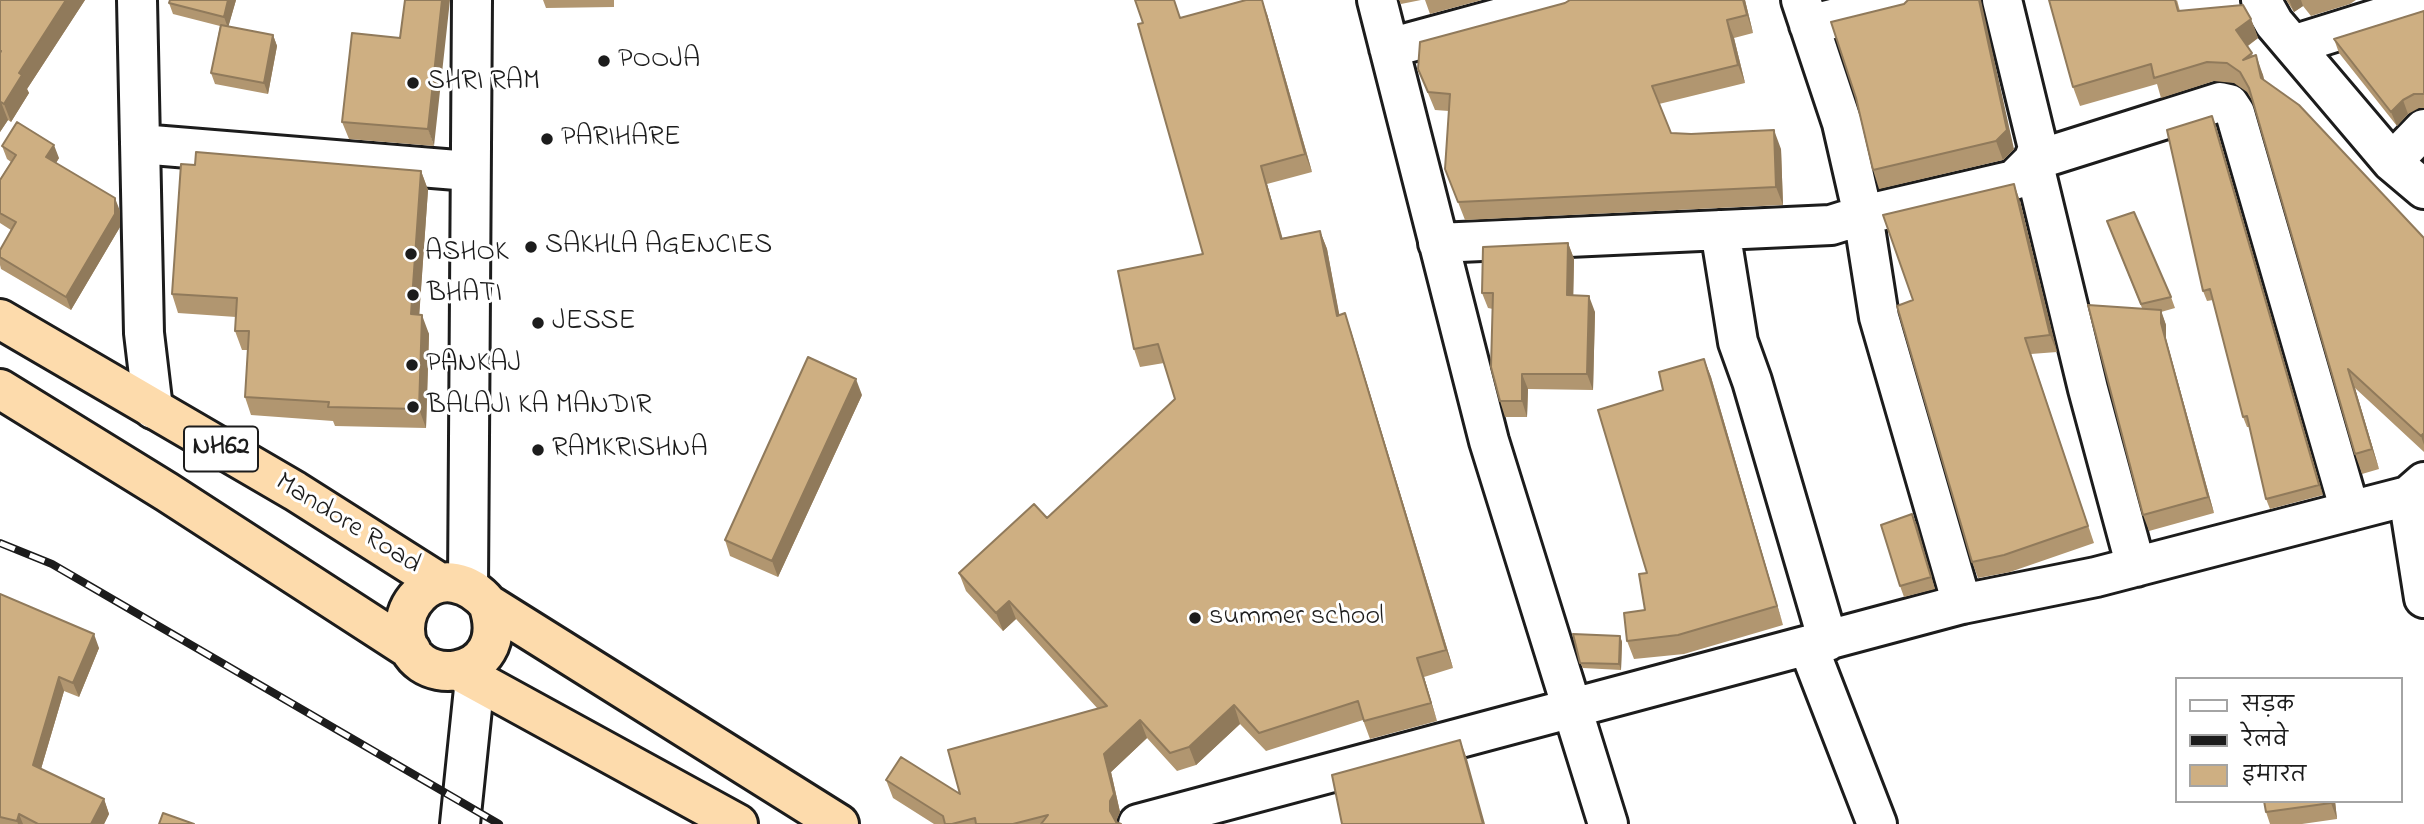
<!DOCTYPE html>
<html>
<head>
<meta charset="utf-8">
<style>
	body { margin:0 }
	#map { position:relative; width:2424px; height:824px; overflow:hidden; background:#fff; font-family:"Indie Flower","Playpen Sans Deva",sans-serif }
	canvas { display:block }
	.legend { position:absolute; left:2175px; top:677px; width:228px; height:126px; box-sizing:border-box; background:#fff; border:2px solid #a4a4a4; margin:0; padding:9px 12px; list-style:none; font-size:21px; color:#1c1c1c }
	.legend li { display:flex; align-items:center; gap:14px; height:35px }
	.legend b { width:35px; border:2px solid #a4a4a4 }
</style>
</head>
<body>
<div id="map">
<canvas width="2424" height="824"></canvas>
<ul class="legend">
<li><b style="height:9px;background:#fff"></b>सड़क</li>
<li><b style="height:9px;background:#1c1c1c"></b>रेलवे</li>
<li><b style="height:19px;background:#ceaf82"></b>इमारत</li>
</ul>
</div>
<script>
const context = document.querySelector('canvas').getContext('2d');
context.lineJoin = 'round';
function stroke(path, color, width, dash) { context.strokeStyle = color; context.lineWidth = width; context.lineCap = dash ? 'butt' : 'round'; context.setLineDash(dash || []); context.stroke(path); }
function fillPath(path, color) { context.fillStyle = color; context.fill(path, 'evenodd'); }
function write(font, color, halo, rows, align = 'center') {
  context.font = font + ' "Indie Flower",sans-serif'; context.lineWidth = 6; context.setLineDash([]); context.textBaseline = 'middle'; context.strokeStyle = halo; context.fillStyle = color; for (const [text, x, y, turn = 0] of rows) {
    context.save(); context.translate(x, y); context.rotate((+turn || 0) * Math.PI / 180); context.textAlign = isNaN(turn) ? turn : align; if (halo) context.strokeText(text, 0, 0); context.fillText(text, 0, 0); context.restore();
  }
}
const minor = new Path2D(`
	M137,0L144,333L153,409
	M1377,0L1489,441L1608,824
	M1801,0L1842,123L1863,215L1879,317L1962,604
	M2261,0L2274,23L2392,162L2424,189
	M1809,25L1906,0
	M2293,45L2424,4
	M1389,48L1566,0
	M140,144L469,171
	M2392,162L2424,129
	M1720,230L1738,342L1752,381L1828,641
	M1438,243L1831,225L1863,215L2014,180L2033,161L2038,148L2002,0
	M2408,496L2424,598
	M2136,567L2088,389L2033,161L2220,102L2229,104L2235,113L2350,511
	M468,586L472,0
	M1808,646L1877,824
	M460,824L475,679
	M1138,824L1962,604L2096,577L2350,511L2408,496L2424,482`);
const highway = new Path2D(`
	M0,319L295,491L440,583
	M0,389L167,492L411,650
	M488,604C516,683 405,693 405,629C405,616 409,605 419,595C440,573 470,582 488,604L839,824
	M459,671L738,824`);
stroke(minor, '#1c1c1c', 44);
stroke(highway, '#1c1c1c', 44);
stroke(minor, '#fff', 38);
stroke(highway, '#fddbac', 38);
const rail = new Path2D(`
	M0,543L52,564L499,824`);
stroke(rail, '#1c1c1c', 8);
stroke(rail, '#fff', 5, [16]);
fillPath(new Path2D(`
	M0,0H85L27,89L29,93L11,122L8,120L0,132Z
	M170,0H236L228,27L273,35L277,46L268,94L215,84L211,73L220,26L173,14L169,3Z
	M543,0H614V7L546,8Z
	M1399,0H1421L1401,4Z
	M1425,0H1482L1430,14Z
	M1570,0H1745L1753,33L1734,38L1745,83L1659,104L1671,133L1781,149L1783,205L1465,220L1445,169L1449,111L1435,110L1418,69Z
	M2177,0L2180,11L2251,19L2258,38L2248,46L2263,75L2264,80L2424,238V452L2355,388L2379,469L2362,474L2355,454L2253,102L2247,92L2234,83L2214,81L2161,98L2157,84L2080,106L2073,87Z
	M2286,0H2356L2350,4L2311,16L2303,6L2294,12Z
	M2424,11V108H2419L2408,114L2397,126L2339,53L2334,39Z
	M1267,14L1312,172L1267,184L1282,238L1320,231L1327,249L1339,315L1351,331L1453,668L1424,677L1437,721L1370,739L1363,720L1266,751L1240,724L1196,765L1177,771L1147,738L1111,772L1120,812L1117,819V822L1121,824H934L893,798L886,780L960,794L1098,709L1016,619L1003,631L966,591L959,573L1047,518L1175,399L1164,363L1140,367L1134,349L1203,254L1143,23L1181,18Z
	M1831,22L2014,149L2003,160L1879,189L1873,170L1856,98Z
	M400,38L434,146L349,139L342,122Z
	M2212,116L2323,495L2270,509L2266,499L2250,427H2247L2243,417L2213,300L2207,301L2203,291Z
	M2,146L59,158L56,163L120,211V227L71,310L1,269L0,265V250L11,230L0,223V179L11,162L7,159Z
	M421,171L428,190L419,315L429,334L426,428L335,426L333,421L251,415L245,397L248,350H242L235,331L236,317L178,313L172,294Z
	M2020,201L2057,352L2031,354L2094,543L2010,572L1978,578L1972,562L1913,300Z
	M2111,232L2171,297L2175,308L2161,312L2166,325V339L2214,513L2149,531L2143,515L2142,308Z
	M1568,243L1574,259L1573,296L1595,312L1593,390L1528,389L1527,417H1505L1500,401L1493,309L1488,308L1482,293Z
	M1704,359L1711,377L1783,625L1684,654L1634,659L1627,641L1645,610L1663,390Z
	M862,395L778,577L730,556L725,540Z
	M1912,514L1935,589L1904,597L1900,586Z
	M0,594L99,648L79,697L64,691L41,769L104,799L109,814L104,824H0Z
	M1620,636L1622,642L1621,670L1583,668L1580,663Z
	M2264,801H2335L2337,819L2302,824H2270L2266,812Z`), '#b19670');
fillPath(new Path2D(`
	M66,0H85L27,89L29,93L11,122L4,104L19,73Z
	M228,0H236L228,28L224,17Z
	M442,0H450L434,146L428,129Z
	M1262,0L1267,14L1312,172L1305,154Z
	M1743,0H1745L1753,33L1747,15Z
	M1979,0H1981L2014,149L2003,160L1996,141Z
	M2289,0H2301L2303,6L2294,12Z
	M2251,19L2258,38L2243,49L2236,30Z
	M1727,20L1734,38L1745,83L1738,65Z
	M273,35L277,46L268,94L264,83Z
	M2256,55L2263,75L2268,97L2261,78Z
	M2403,100L2408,114L2397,126L2391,112Z
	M1,102L8,120L0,132V103Z
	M2212,116L2216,126L2323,495L2319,485Z
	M1774,130L1781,149L1783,205L1776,187Z
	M54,145L59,158L51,171L46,157Z
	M1261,166L1267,184L1288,257L1281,239Z
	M421,171L428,190L418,333L411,314Z
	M2014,184L2020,201L2057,352L2050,335Z
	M115,198L120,211V227L71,310L66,297Z
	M1320,231L1327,249L1343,334L1337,316Z
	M1568,243L1574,259L1573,311L1567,295Z
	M1589,296L1595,312L1593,390L1587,374Z
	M2161,310L2166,325V339L2214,513L2208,497L2161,323Z
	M1345,313L1351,331L1453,668L1446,650Z
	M422,315L429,334L426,428L419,409Z
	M1704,359L1711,377L1783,625L1777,606Z
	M2348,369L2355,388L2379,469L2372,449Z
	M1522,374L1528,389L1527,417L1522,401Z
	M856,379L862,395L778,577L772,561Z
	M2424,433V445L2421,436Z
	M1912,514L1917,525L1935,589L1931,577Z
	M1009,601L1016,619L1003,631L996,613Z
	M94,634L99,648L79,697L73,683Z
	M1620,636L1622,642L1621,670L1619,664Z
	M1417,658L1424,677L1437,721L1431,703Z
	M59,677L64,691L38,779L33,765Z
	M1234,705L1240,724L1196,765L1189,747Z
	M1140,720L1147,738L1111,772L1120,812L1117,819V824L1110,811L1104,754Z
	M1460,740L1467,759L1485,824H1483Z
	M104,799L109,814L104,824H91Z
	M2331,801H2335L2337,819L2331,803Z
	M19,814L23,824H18L17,821Z`), '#907a5b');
const building = new Path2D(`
	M0,0H66L19,73L22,75L4,104L1,102L0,103V53L1,51L0,50Z
	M170,0H228L224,17L169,3Z
	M405,0H442L428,129L342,122L352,33L400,38Z
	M1135,0H1174L1180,18L1246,0H1262L1305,154L1261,166L1281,239L1320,231L1337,316L1345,313L1446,650L1417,658L1431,703L1364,721L1358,701L1259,733L1234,705L1189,747L1170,753L1140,720L1104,754L1114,794L1110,801V811L1116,822L1121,824H1041L1048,815L1013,824H976L975,818L952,824H945L943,816L886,780L901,757L960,794L948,750L1107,706L1009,601L996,613L959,573L1034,504L1047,518L1175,399L1158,344L1134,349L1118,271L1203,254L1138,24L1143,23Z
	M1570,0H1743L1747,15L1727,20L1738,65L1652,86L1671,133L1691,134L1774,130L1776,187L1458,202L1445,169L1450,94L1428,92L1418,69L1420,42L1565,3Z
	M1908,0H1979L2007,130L1996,141L1873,170L1856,98L1831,22L1904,4Z
	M2049,0H2175L2178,11L2243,5L2251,19L2236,30L2252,53L2243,60L2256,55L2261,78L2299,105L2424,238V433L2421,436L2348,369L2372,449L2355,454L2249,88L2240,72L2227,63L2207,62L2154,78L2151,64L2073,87Z
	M2424,11V94H2414L2403,100L2391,112L2334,39Z
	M221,25L273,35L264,83L211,73Z
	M2212,116L2319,485L2266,499L2247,416L2243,417L2210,289L2203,291L2167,130Z
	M17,122L54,145L46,157L115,198V214L66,297L0,257V250L16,222L0,213V180L16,155L2,146Z
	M196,152L421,171L411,314L422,315L419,409L328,407L329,402L245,397L249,331H235L237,298L172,294L181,164L195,165Z
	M2014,184L2050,335L2025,338L2088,526L2004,555L1972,562L1897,306L1913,300L1883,215Z
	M2134,212L2171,297L2141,304L2107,221Z
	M1568,243L1567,295L1589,296L1587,374H1522V401H1500L1491,367L1493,293H1482L1483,247Z
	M2088,305L2161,310V323L2208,497L2143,515Z
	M808,357L856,379L772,561L725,540Z
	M1704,359L1777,606L1678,635L1627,641L1624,613L1645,610L1639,574L1647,573L1598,410L1663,390L1659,372Z
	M1912,514L1931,577L1900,586L1881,525Z
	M0,594L94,634L73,683L59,677L33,765L104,799L91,824H38L19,814L17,821L0,817Z
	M1573,634L1620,636L1619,664L1580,663Z
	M1460,740L1483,824H1342L1332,775Z
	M2264,801H2331V803L2266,812Z
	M163,813L194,824H159Z`);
fillPath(building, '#ceaf82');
stroke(building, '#907a5b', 2);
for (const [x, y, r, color] of [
	[604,61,7,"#1c1c1c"],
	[413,83,7,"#1c1c1c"],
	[547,139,7,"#1c1c1c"],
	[531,247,7,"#1c1c1c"],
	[411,254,7,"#1c1c1c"],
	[413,295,7,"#1c1c1c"],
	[538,323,7,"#1c1c1c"],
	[412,365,7,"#1c1c1c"],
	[413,407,7,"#1c1c1c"],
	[538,450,7,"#1c1c1c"],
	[1195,618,7,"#1c1c1c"]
]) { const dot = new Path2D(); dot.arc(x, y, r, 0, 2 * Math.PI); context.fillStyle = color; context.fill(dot); stroke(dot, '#fff', 2.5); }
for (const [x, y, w] of [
	[221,449,74]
]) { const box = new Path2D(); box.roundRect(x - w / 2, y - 22.5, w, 45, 5); context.fillStyle = '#fff'; context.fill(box); stroke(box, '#1c1c1c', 2); }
write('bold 26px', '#1c1c1c', null, [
	["NH62",221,449]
]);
write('28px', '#1c1c1c', '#fff', [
	["POOJA",618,61],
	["SHRI RAM",427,83],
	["PARIHARE",561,139],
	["SAKHLA AGENCIES",545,247],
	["ASHOK",425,254],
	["BHATI",427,295],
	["JESSE",552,323],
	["PANKAJ",426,365],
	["BALAJI KA MANDIR",427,407],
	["RAMKRISHNA",552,450],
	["summer school",1209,618]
], 'left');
write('28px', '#1c1c1c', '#fff', [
	["Mandore Road",347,525,32]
]);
</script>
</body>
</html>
